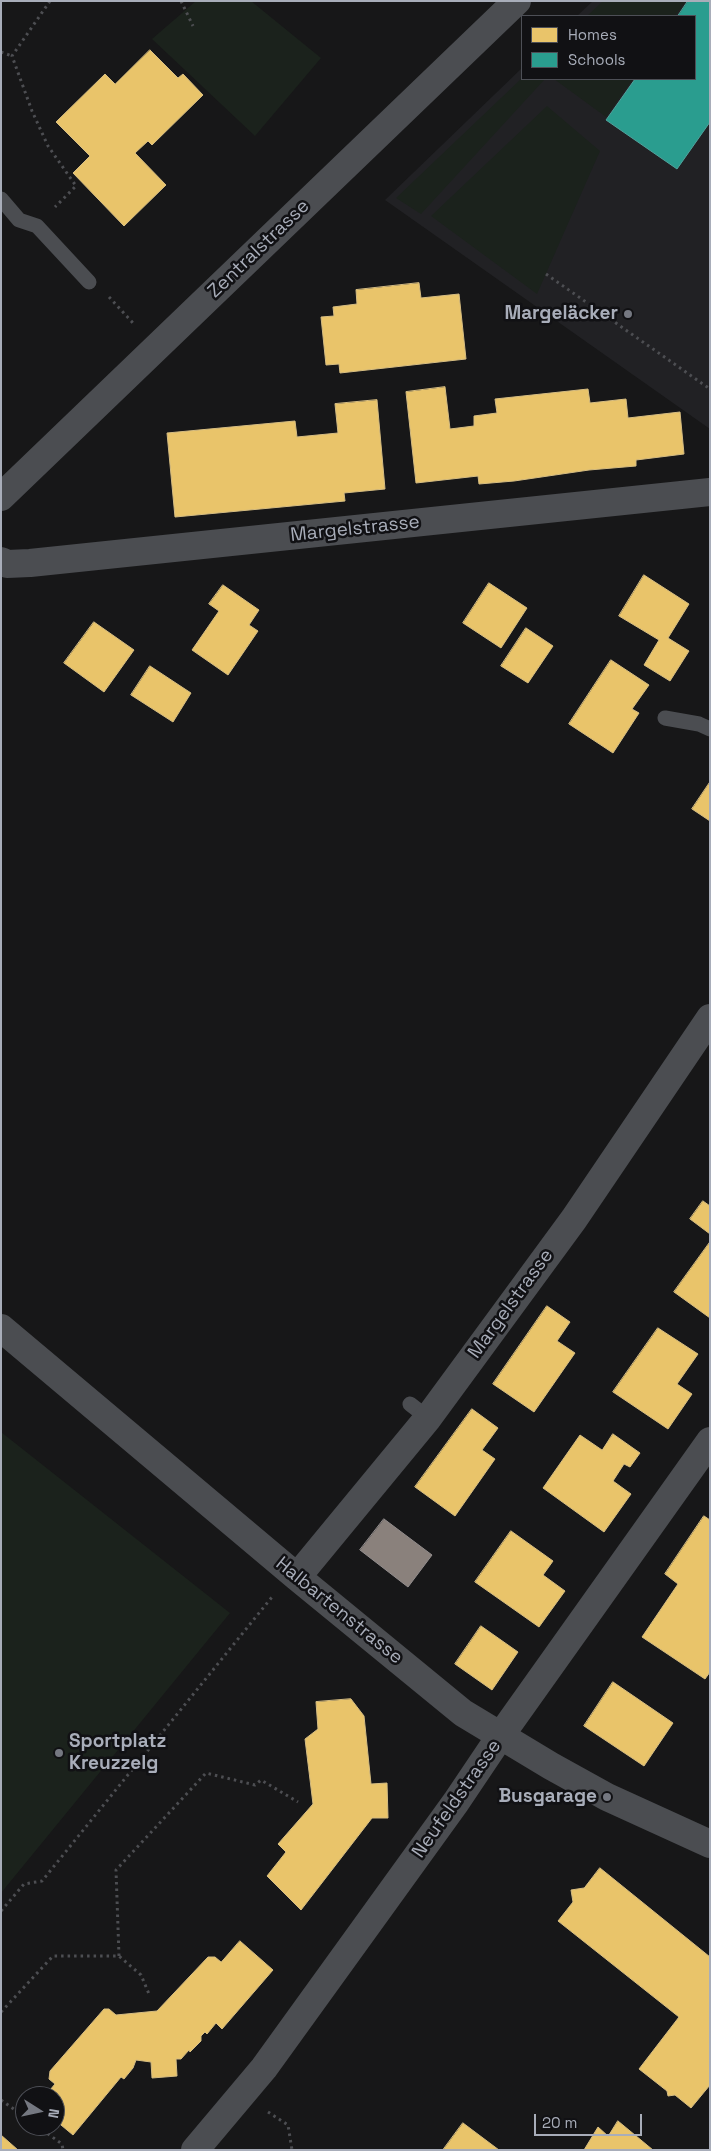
<!DOCTYPE html>
<html>
<head>
<meta charset="utf-8">
<style>
	body { margin:0 }
	#map { position:relative; width:711px; height:2151px; overflow:hidden; background:#171718; font-family:"Space Grotesk",sans-serif }
	canvas { display:block }
	.frame { position:absolute; inset:0; border:2px solid #a8adb9; pointer-events:none }
	.legend { position:absolute; left:521px; top:15px; width:175px; height:65px; box-sizing:border-box; background:#111114; border:1px solid #4d4f56; margin:0; padding:6px 9px; list-style:none; font-size:15px; color:#a8adb9 }
	.legend li { display:flex; align-items:center; gap:10px; height:25px }
	.legend b { width:25px; border:1px solid #4d4f56 }
	.north { position:absolute; left:15px; top:2086px; width:50px; height:50px; box-sizing:border-box; background:#111114; border:1px solid #4d4f56; border-radius:50%; rotate:100deg; font-size:14px; font-weight:700; line-height:20px; text-align:center; color:#a8adb9 }
	.north::after { content:''; display:block; margin:auto; width:18px; height:22px; background:#757881; clip-path:polygon(50% 0,100% 100%,50% 72%,0 100%) }
	.scale { position:absolute; left:534px; top:2114px; width:108px; height:22px; box-sizing:border-box; border:2px solid #a8adb9; border-top:0; padding-left:6px; font-size:15px; line-height:18px; white-space:nowrap; color:#a8adb9; -webkit-text-stroke:4px #111114; paint-order:stroke }
</style>
</head>
<body>
<div id="map">
<canvas width="711" height="2151"></canvas>
<div class="frame"></div>
<ul class="legend">
<li><b style="height:14px;background:#e9c46a"></b>Homes</li>
<li><b style="height:14px;background:#2a9d8f"></b>Schools</li>
</ul>
<div class="north">N</div>
<div class="scale">20 m</div>
</div>
<script>
const context = document.querySelector('canvas').getContext('2d');
context.lineJoin = 'round';
function fillPath(path, color) { context.fillStyle = color; context.fill(path, 'evenodd'); }
function stroke(path, color, width, dash) { context.strokeStyle = color; context.lineWidth = width; context.lineCap = dash ? 'butt' : 'round'; context.setLineDash(dash || []); context.stroke(path); }
function write(font, color, halo, rows, align = 'center') {
  context.font = font + ' "Space Grotesk",sans-serif'; context.lineWidth = 5; context.setLineDash([]); context.textBaseline = 'middle'; context.strokeStyle = halo; context.fillStyle = color; for (const [text, x, y, turn = 0] of rows) {
    context.save(); context.translate(x, y); context.rotate((+turn || 0) * Math.PI / 180); context.textAlign = isNaN(turn) ? turn : align; if (halo) context.strokeText(text, 0, 0); context.fillText(text, 0, 0); context.restore();
  }
}
fillPath(new Path2D(`
	M593,1H710V429L385,200L522,68V79H695V16H577Z`), '#212124');
fillPath(new Path2D(`
	M196,1H251L321,58L255,136L152,39Z
	M603,1H686L675,16H587Z
	M522,78L545,79L421,214L396,198Z
	M554,79H633L606,117Z
	M547,106L600,151L537,294L431,216Z
	M1,1432L230,1613L1,1893Z`), '#1b221c');
const homes = new Path2D(`
	M150,50L178,78L183,74L203,95L152,145L148,141L135,153L166,185L124,226L73,173L90,156L56,122L105,74L115,84Z
	M419,283L421,298L459,294L466,359L340,373L339,364L326,365L321,317L334,316L333,307L357,304L356,290Z
	M445,387L450,429L474,426V416L497,413L495,399L588,389L590,403L626,399L628,418L680,412L684,454L636,460V466L589,470L514,481L479,484L478,476L416,483L406,392Z
	M377,400L385,489L344,493L345,501L175,517L167,433L295,421L297,437L338,433L335,404Z
	M644,575L689,604L668,638L689,651L670,681L644,665L659,640L619,616Z
	M489,583L527,608L501,648L463,623Z
	M223,585L259,610L249,625L258,631L228,675L192,650L219,611L209,604Z
	M94,622L134,650L104,692L64,663Z
	M526,628L553,646L528,683L501,666Z
	M611,660L649,685L632,709L639,713L613,753L569,724Z
	M150,666L191,693L173,722L131,695Z
	M710,782V821L692,809Z
	M703,1201L710,1206V1234L690,1219Z
	M710,1242V1318L674,1292Z
	M547,1306L570,1322L557,1341L575,1353L534,1412L493,1384Z
	M658,1328L698,1354L677,1384L692,1394L668,1429L613,1392Z
	M472,1409L498,1428L482,1450L495,1459L455,1516L415,1487Z
	M613,1434L640,1453L630,1467L624,1464L613,1481L631,1494L604,1532L543,1488L580,1435L602,1450Z
	M704,1516L710,1520V1672L705,1679L642,1637L678,1584L665,1574Z
	M511,1531L553,1561L543,1575L565,1591L539,1627L475,1582Z
	M481,1626L518,1652L492,1690L455,1664Z
	M613,1682L673,1723L644,1766L584,1726Z
	M351,1699L364,1716L371,1784L387,1783L388,1818H372L301,1910L267,1876L286,1852L278,1844L313,1804L305,1739L318,1729L316,1702Z
	M600,1868L710,1957V2085L691,2108L675,2095L668,2096L667,2091L639,2069L679,2017L558,1921L573,1902L571,1890L584,1888Z
	M240,1941L273,1970L222,2029L216,2023L207,2034L205,2032L201,2036V2041L190,2052L189,2050L181,2059H176L177,2076L152,2078L151,2062L136,2060L133,2068L124,2079L121,2077L73,2135L55,2120V2096H45L55,2084L49,2079L50,2071L104,2009H109L116,2015L157,2011L208,1957H215L221,1962Z
	M618,2121L653,2150H584L598,2127L608,2136Z
	M463,2123L499,2150H443Z
	M1,2135L18,2150H1Z`);
fillPath(homes, '#e9c46a');
stroke(homes, '#d6bd82', 1);
const schools = new Path2D(`
	M688,1H710V122L677,169L606,120L635,79H695V16H678Z`);
fillPath(schools, '#2a9d8f');
stroke(schools, '#50a29c', 1);
const industry = new Path2D(`
	M384,1519L432,1555L408,1587L360,1550Z`);
fillPath(industry, '#8a817c');
stroke(industry, '#938e8e', 1);
stroke(new Path2D(`
	M50,1L12,56L32,111L48,146L76,186L55,207
	M181,1L193,26
	M1,52L12,56
	M546,274L710,389
	M109,297L133,323
	M1,1911L24,1884L42,1881L272,1597
	M119,1956L116,1870L206,1773L255,1785L261,1780L298,1802
	M1,2012L53,1956H119L141,1975L149,1994
	M1,2100L25,2117
	M268,2112L288,2125L292,2150
	M37,2126L62,2144L63,2150`), '#4d4e52', 3, [2.5, 4]);
stroke(new Path2D(`
	M1,199L19,220L37,226L89,282
	M665,718L699,724L710,729
	M410,1404L428,1418`), '#4b4d51', 15);
stroke(new Path2D(`
	M1,497L517,1
	M1,561L7,564L30,563L710,492
	M1,1328L297,1577L463,1713L551,1766L607,1797L710,1844
	M297,1577L428,1418L574,1219L710,1018
	M195,2150L264,2068L456,1802L501,1735L710,1441`), '#4b4d51', 28);
for (const [x, y, r, color] of [
	[628,314,5,"#757881"],
	[59,1753,5,"#757881"],
	[607,1797,5,"#757881"]
]) { const dot = new Path2D(); dot.arc(x, y, r, 0, 2 * Math.PI); context.fillStyle = color; context.fill(dot); stroke(dot, '#111114', 2); }
write('19px', '#a8adb9', '#111114', [
	["Zentralstrasse",259,249,-44],
	["Margelstrasse",355,529,-6],
	["Margelstrasse",511,1304,-54],
	["Halbartenstrasse",339,1611,39],
	["Neufeldstrasse",457,1799,-55]
]);
write('bold 19px', '#a8adb9', '#111114', [
	["Margeläcker",618,314],
	["Sportplatz",69,1742,"left"],
	["Kreuzzelg",69,1764,"left"],
	["Busgarage",597,1797]
], 'right');
</script>
</body>
</html>
